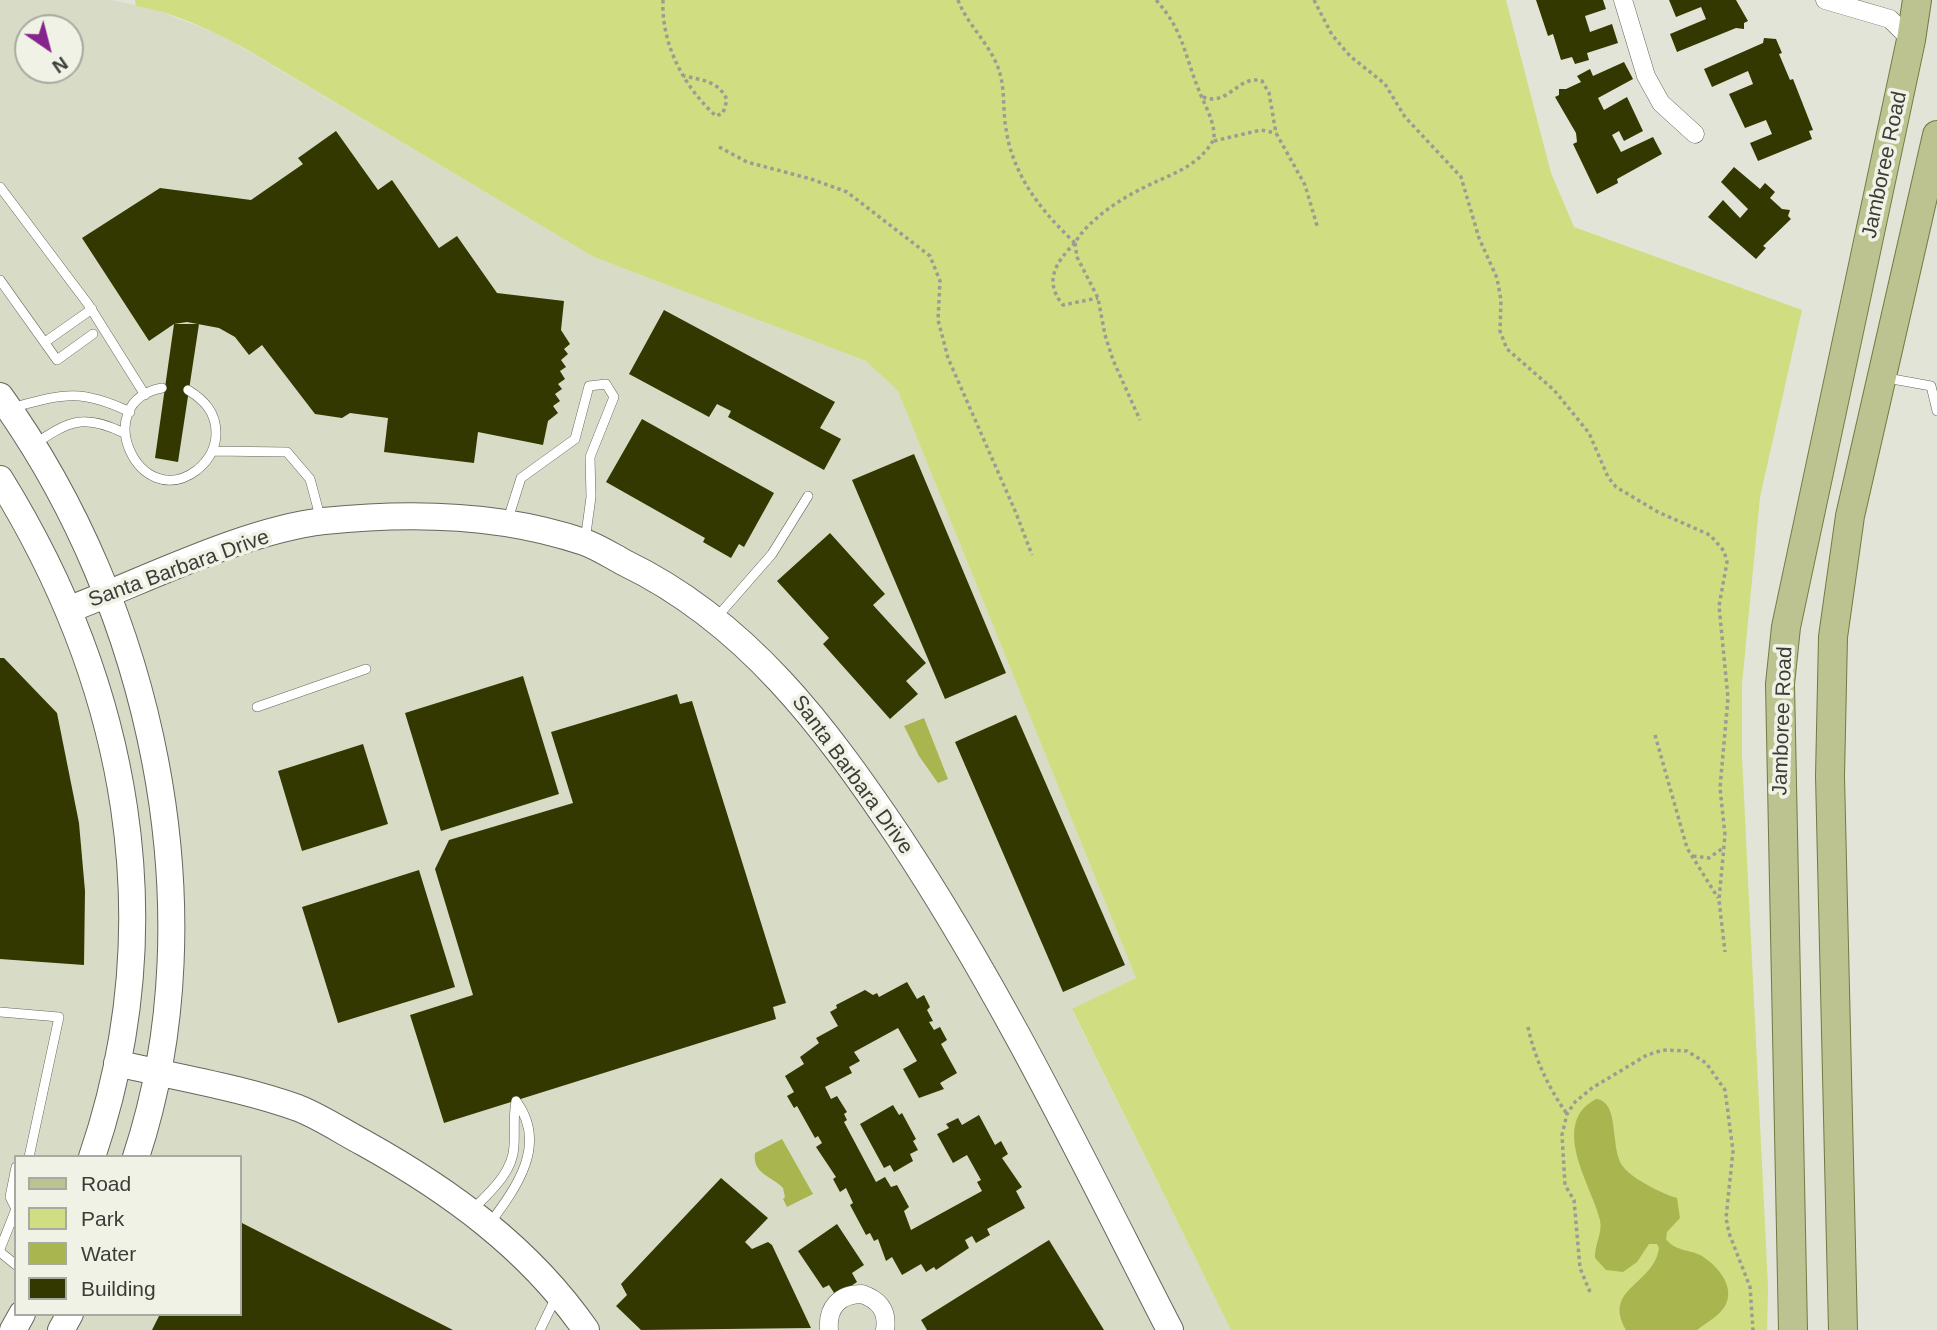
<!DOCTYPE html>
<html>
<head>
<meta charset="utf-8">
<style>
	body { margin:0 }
	#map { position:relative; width:1937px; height:1330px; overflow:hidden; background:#e2e4d7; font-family:Helvetica,sans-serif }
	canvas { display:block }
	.legend { position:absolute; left:14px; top:1155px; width:228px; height:161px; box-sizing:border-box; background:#eff2e5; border:2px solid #a7aaa0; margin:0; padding:9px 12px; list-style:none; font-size:21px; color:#3c3d38 }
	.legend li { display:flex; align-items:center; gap:14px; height:35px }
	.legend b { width:35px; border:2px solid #a7aaa0 }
	.north { position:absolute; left:14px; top:14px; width:70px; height:70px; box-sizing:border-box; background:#eff2e5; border:2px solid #a7aaa0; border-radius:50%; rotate:145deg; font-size:19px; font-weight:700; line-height:28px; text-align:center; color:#3c3d38 }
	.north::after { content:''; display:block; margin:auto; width:24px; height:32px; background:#86248d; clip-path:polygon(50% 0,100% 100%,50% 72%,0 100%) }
</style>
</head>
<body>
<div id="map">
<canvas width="1937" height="1330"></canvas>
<ul class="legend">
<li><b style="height:9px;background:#bcc290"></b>Road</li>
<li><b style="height:19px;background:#d0dd80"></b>Park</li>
<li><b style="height:19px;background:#a9b54f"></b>Water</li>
<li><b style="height:19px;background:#333800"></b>Building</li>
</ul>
<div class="north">N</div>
</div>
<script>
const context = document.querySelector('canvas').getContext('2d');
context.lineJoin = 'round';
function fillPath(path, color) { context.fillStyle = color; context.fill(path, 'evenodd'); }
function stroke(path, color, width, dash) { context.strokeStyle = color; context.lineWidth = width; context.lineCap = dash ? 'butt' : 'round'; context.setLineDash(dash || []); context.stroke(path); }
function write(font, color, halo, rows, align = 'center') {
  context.font = font + ' Helvetica,sans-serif'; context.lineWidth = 7; context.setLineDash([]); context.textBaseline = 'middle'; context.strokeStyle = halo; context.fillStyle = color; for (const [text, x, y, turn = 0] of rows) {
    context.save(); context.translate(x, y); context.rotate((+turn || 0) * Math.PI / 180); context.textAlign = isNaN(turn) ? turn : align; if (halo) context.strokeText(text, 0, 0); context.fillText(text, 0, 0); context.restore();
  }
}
fillPath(new Path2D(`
	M0,0H111L151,8L221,35L594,257L866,361L898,391L1136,978L1072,1010L1231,1330H0ZM28,28H70V70H28ZM16,1157H240V1314H16Z`), '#d8dcc7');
fillPath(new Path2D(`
	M135,0H1506L1551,173L1574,227L1802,310L1760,497L1742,684V757L1768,1287L1767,1330H1231L1072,1009L1136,978L898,391L866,361L594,257L246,49C213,31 174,12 136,6Z`), '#d0dd80');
fillPath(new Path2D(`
	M924,718L948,779L938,783L919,756L904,726Z
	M1596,1099C1620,1101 1610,1147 1622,1165C1629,1177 1662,1194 1677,1198L1680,1218L1667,1232L1666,1239C1675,1251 1687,1249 1700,1255C1716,1264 1735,1285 1726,1304C1721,1315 1706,1323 1697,1330H1626C1602,1288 1654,1285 1659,1248L1657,1244H1649L1637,1262L1623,1272L1606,1270L1595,1258C1594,1246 1603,1232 1600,1220C1593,1188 1548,1124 1596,1099Z
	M782,1139L813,1194L787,1207L783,1199L785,1197L783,1188C772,1176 752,1174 755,1153Z`), '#a9b54f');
fillPath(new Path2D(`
	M1536,0H1603L1606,9L1585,16L1590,32L1612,24L1618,43L1587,53L1589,60L1575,64L1572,57L1561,60L1553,34L1548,36Z
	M1669,0H1736L1748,21L1744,23V29L1736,28L1677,52L1670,34L1706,19L1701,7L1676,17Z
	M1764,38L1776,39L1782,53L1779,54L1790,80L1793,79L1813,130L1809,131L1812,139L1758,161L1750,143L1772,134L1766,120L1745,128L1729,94L1753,84L1748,71L1712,87L1704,69L1763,43Z
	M1624,62L1633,79L1598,98L1604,110L1627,97L1643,131L1624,141L1619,131L1612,135L1621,152L1653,137L1662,154L1617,179L1618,183L1597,194L1573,144L1577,142L1576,133L1555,97L1559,95V89H1566L1581,82L1577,76L1590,69L1593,76Z
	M336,131L378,190L392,180L439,248L457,236L497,293L564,301L561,330L570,344L564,349L568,354L561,360L566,367L560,371L565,379L558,384L562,389L555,394L560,401L553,406L558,413L548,421L543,445L478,432L474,463L384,452L388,418L350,413L342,418L315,414L262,345L249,355L235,337L219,328L187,322L174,324H199L178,462L155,458L174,324L149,341L82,238L160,188L251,200L303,164L298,158Z
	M1734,167L1760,189L1765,183L1775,192L1770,198L1782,209L1790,210L1788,216L1791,219L1763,246L1766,248L1756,259L1708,217L1723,200L1740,218L1748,209L1721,182Z
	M664,310L835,402L820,428L841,439L824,470L728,417L731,411L717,404L709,417L629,374Z
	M642,419L774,493L744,547L739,544L731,558L703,542L705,538L606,482Z
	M914,454L1006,673L945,699L852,480Z
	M830,533L885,594L873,605L926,663L906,681L918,694L890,719L823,644L829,638L777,581Z
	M0,658H4L57,713L79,823L85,891L84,965L0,959Z
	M523,676L559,794L441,831L405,713Z
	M677,694L680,704L692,701L786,1003L773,1007L776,1019L444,1123L410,1015L473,995L435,869L449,840L573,803L551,732Z
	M1016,715L1125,965L1063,992L955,742Z
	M363,744L388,824L302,851L278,771Z
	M419,870L455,987L338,1023L302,907Z
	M907,982L917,999L924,995L930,1007L927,1010L933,1021L929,1022L934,1030L940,1027L947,1040L941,1044L957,1073L940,1083L944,1089L919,1098L903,1069L917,1061L898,1028L854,1052L860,1061L849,1067L852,1073L825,1087L831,1099L837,1096L847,1112L844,1114L847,1120L844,1122L876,1182L885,1177L891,1187L897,1185L909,1207L904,1211L911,1230L982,1191L977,1182L981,1180L967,1155L953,1163L937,1134L949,1128L946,1124L958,1118L962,1125L979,1115L995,1145L1001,1141L1008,1154L1002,1158L1022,1187L1016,1191L1025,1208L987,1229L990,1235L976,1243L972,1236L965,1240L969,1248L936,1270L934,1267L926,1272L921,1264L902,1275L892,1257L886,1261L878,1239L874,1241L870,1233L866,1235L850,1205L853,1203L846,1188L840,1192L833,1179L836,1177L816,1147L822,1143L818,1136L815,1138L797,1106L794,1108L787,1096L794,1092L785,1076L804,1064L800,1057L819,1043L816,1038L838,1026L830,1012L837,1008L836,1005L865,990L873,995L877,993L879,997Z
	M893,1105L899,1115L902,1113L916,1139L913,1141L918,1150L910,1154L913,1161L894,1172L890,1165L884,1168L860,1124Z
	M721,1178L768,1218L745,1242L752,1249L768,1242L772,1245L811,1328L641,1330L616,1306L627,1295L621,1284Z
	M240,1222L453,1330H152L160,1314H240Z
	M837,1224L864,1265L852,1273L857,1282L836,1296L829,1285L823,1288L798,1251Z
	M1049,1240L1104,1330H927L921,1320Z`), '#333800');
const lane = new Path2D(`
	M0,187L88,304L145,395
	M0,280L57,360L93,334
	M45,342L92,309
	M1887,378L1931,386L1937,411
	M162,388C88,402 139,514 197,470C208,461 216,448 216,433C216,412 204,400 188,390
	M11,408C63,394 80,388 130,412
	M33,445C69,421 83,413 124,433
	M213,451L287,452L310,479L321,520
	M508,519L521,478L575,439L589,386L606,384L614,397L590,457L591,497L585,541
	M717,617L772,554L808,496
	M257,707L366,669
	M0,1012L59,1017L29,1157
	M471,1211C489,1193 513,1173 514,1146C515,1130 513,1117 516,1101C548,1144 517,1187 490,1223
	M0,1249L16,1209L10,1197L16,1167
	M0,1252L16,1265
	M540,1330L556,1297`);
const street = new Path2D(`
	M1623,0L1646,76L1661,103L1695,134
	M1825,0L1890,19L1911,40
	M829,1330C827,1307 840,1294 862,1294C879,1300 888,1311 885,1330`);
const secondary = new Path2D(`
	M0,396C151,605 218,909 136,1157
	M0,479C128,686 172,922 92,1157
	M70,609C146,580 245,530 324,521C409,512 502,514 584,542C598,547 612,556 625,563C747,622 825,727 899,837C1003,994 1084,1163 1170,1330
	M117,1063C178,1078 239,1087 298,1108C321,1117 343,1132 364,1143C450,1191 529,1248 586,1330
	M13,1330L22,1314
	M61,1330L70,1314`);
const primary = new Path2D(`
	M1793,1330L1780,684L1786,627L1911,40L1917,0
	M1843,1330L1830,776L1833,637L1850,516L1937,135`);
stroke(lane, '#65675c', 10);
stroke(street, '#65675c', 19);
stroke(secondary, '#65675c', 28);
stroke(primary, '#737941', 30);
stroke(new Path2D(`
	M663,0C661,44 684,87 716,116L723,113L727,100C719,81 702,80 684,76
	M958,0C967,24 987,41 997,65C1006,86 1002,107 1006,129C1013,176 1042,212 1075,243C1087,221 1120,199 1143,188C1170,174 1198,168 1214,139C1215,120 1204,105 1198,88C1184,53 1183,30 1156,0
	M1314,0L1332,35L1350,56L1385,84L1405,117L1461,177L1479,238L1497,278L1501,300L1500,331L1507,349L1554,390L1589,433L1608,477L1616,487L1658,512L1710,535L1724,551L1727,562L1719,606L1728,698L1720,788L1725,835L1719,900L1725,952
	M1203,97C1229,107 1238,74 1262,81L1269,93L1276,133L1305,185L1318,229
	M1214,141L1261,130L1276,133
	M719,147L747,162L811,179L847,192L930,256L940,281L938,320L948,358L1016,513L1032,555
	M1075,243L1077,257L1098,298L1105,335L1113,360L1140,420
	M1075,243C1056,262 1043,281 1063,305L1098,298
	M1655,735L1687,848L1718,898
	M1693,856L1709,858L1723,848
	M1528,1027C1535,1059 1548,1087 1567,1114
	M1590,1292L1580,1268L1574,1200L1565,1185L1562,1135L1567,1114L1575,1102L1592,1088L1647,1055L1663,1050L1687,1051L1706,1063L1725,1090L1733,1151L1726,1218L1729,1233L1750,1287L1753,1330`), '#9b9c93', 3.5, [3.5, 3.5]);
stroke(lane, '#fff', 9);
stroke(street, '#fff', 18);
stroke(secondary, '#fff', 26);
stroke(primary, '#bcc290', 28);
write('21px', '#3c3d38', '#eff2e5', [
	["Jamboree Road",1885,165,-78],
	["Santa Barbara Drive",179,569,-20],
	["Jamboree Road",1783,721,-88],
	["Santa Barbara Drive",852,775,54]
]);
</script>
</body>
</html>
